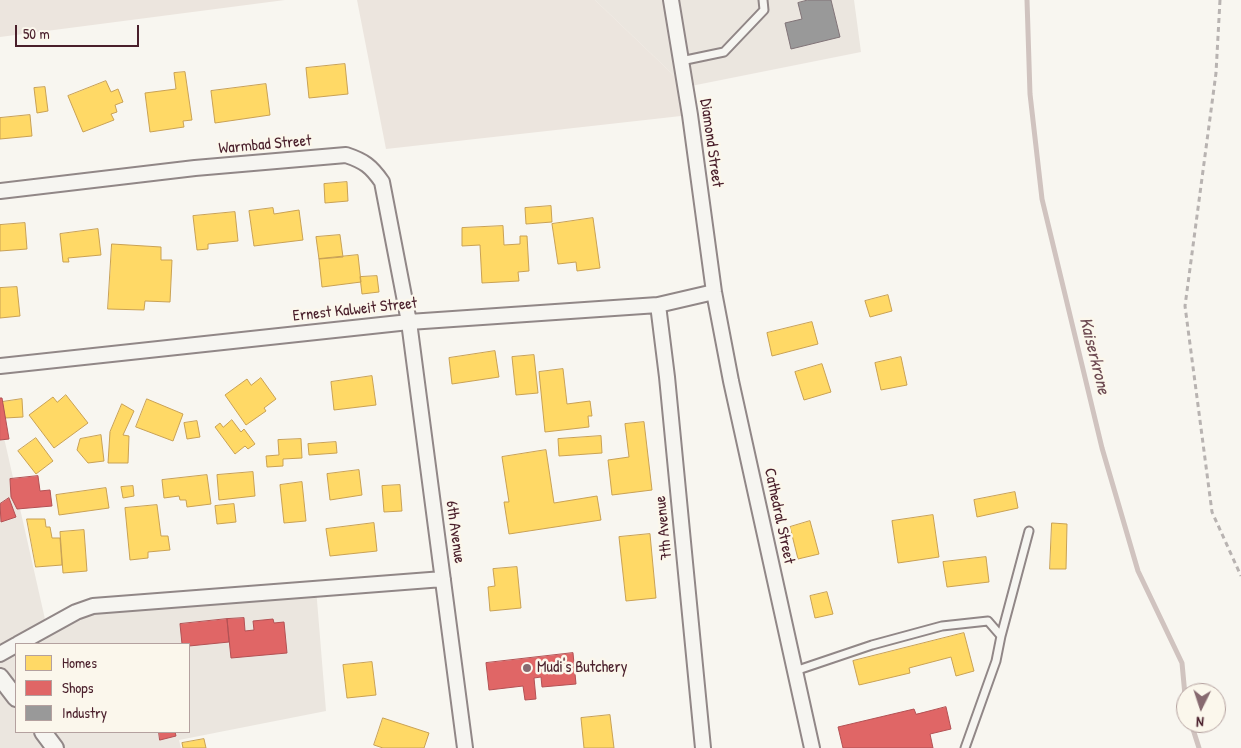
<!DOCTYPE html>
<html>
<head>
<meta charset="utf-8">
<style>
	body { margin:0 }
	#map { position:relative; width:1241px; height:748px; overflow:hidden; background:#f8f6f0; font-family:"Patrick Hand",sans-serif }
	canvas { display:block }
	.legend { position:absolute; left:15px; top:643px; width:175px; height:90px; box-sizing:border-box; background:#fbf7ec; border:1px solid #b4a19f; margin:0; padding:6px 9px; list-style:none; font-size:15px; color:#4a1f2b }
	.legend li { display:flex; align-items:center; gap:10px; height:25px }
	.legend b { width:25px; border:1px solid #b4a19f }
	.north { position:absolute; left:1176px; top:683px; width:50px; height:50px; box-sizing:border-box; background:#fbf7ec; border:1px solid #b4a19f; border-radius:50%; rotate:184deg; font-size:14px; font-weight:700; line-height:20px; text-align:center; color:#4a1f2b }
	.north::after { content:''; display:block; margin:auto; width:18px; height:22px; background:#876a70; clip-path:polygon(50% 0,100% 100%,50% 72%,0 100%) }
	.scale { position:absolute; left:15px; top:25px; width:124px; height:22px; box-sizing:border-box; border:2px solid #4a1f2b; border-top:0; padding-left:6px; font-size:15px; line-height:18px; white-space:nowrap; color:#4a1f2b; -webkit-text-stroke:4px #fbf7ec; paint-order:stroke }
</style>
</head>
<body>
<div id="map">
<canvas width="1241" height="748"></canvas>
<ul class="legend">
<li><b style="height:14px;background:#ffd966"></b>Homes</li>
<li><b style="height:14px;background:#e06666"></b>Shops</li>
<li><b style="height:14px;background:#999"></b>Industry</li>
</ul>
<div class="north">N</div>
<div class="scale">50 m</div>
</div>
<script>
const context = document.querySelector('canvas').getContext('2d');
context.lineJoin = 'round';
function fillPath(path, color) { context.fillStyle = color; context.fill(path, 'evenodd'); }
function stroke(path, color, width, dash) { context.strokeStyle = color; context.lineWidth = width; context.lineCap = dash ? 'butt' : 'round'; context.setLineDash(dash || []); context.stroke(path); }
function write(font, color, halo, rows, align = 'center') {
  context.font = font + ' "Patrick Hand",sans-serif'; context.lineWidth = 5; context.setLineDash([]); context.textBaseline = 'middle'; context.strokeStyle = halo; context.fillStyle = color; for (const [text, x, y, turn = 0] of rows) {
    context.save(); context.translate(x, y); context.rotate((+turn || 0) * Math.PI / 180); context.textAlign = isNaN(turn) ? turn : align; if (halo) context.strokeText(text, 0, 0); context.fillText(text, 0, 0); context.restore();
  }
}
fillPath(new Path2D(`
	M595,0H854L861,52L686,87Z
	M0,420L47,628L76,612L316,588L326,711L179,740L181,748H0ZM16,644H189V732H16Z`), '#ebe6df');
fillPath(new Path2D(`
	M0,0H285L0,37Z
	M357,0H595L686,87L690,115L386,149Z`), '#ece5de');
const homes = new Path2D(`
	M345,64L348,94L309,98L306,68Z
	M185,72L192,120L183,121L184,127L150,132L145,93L176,89L174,73Z
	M106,81L111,92L118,89L123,102L115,105L117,112L111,114L114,120L83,132L68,96Z
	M266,84L270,115L215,123L211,91Z
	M45,87L48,111L37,113L34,88Z
	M30,115L32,136L0,139V118Z
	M347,182L348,201L325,203L324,184Z
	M551,206L552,222L526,224L525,208Z
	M273,208L274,214L299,210L303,240L254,246L249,211Z
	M235,212L238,241L208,244V249L197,250L193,216Z
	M593,218L600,268L577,271L576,262L558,264L552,224Z
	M25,223L27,249L0,251V225Z
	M503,226L504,245L520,244V236H527L529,271L518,272L519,281L482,283L480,245L462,246V228Z
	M98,229L101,255L68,258L69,262H63L60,234Z
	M340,235L343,257L319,259L316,237Z
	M112,244L161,247V260H172L170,302L145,301L144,310L108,309Z
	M358,255L361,282L322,287L319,259Z
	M377,276L379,292L362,294L360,277Z
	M17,287L20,316L0,318V288Z
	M888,295L892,311L870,317L865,301Z
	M812,322L818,344L772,356L767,333Z
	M495,351L499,377L452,384L449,358Z
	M534,355L538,393L516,395L512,357Z
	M901,357L907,385L881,390L875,363Z
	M822,364L831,392L804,400L795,372Z
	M563,369L567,404L590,401L592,416H588L589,427L545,432L539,372Z
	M372,376L376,405L334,410L331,382Z
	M261,378L276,399L264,408L266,411L246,425L225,395L247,379L251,385Z
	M66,395L88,423L54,448L29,415L53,397L57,402Z
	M22,399L23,417L5,418L2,402Z
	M147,399L183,414L173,441L136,427Z
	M122,404L134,411L123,435L129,436L128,463H108L110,432Z
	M232,420L241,432L244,429L255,444L248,449L245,446L235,454L215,427L220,423L223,427Z
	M197,421L200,437L187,439L184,423Z
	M644,422L652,490L612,495L608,460L629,457L625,424Z
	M101,435L104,461L88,463L77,450L80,439Z
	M601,436L602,453L559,456L558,439Z
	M36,438L53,461L36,474L18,451Z
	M301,439L302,458L283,459V466L267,467L266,456L279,455L278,440Z
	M336,442L337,453L309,455L308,444Z
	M546,450L554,503L597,496L601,520L509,534L504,502H509L502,457Z
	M359,470L362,495L330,500L327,474Z
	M253,472L255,496L219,500L217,475Z
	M207,475L211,504L187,507L186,500H180L179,496L164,498L162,480Z
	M302,482L306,521L284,523L280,485Z
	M400,485L402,511L384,512L382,486Z
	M133,486L134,496L123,498L121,487Z
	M106,488L109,508L59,515L56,495Z
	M1015,492L1018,508L977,517L974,500Z
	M234,504L236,522L217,524L215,506Z
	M157,505L161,536H168L170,550L148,552V558L130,560L125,508Z
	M933,515L939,557L898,563L892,521Z
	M27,519H45L46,527H50L52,538H60L62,565L36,567Z
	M810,521L819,554L798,559L790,527Z
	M374,523L377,551L330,556L326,529Z
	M1052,523L1067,524L1066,569H1050Z
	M84,530L87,571L63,573L60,532Z
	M650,534L656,598L626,601L619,537Z
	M986,557L989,582L947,587L943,562Z
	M517,567L521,608L490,611L488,587L495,586L493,569Z
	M827,592L833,614L815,618L810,596Z
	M964,633L974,671L956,676L951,657L909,668L910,673L859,685L853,661Z
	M372,662L376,695L347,698L343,665Z
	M610,715L614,748H584L581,718Z
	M383,718L429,733L424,748H383L374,745Z
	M204,739L206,748H183L182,743Z`);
fillPath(homes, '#ffd966');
stroke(homes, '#c9a154', 1);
const shops = new Path2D(`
	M0,398H2L9,439L0,440Z
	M38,476L40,491L50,490L52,506L17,509L11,497L10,479Z
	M9,498L16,517L1,522L0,504Z
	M244,618L245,631L254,630L253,621L273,619L274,623L284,622L287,653L231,658L227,619Z
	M227,619L229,642L189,646V644H182L180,624Z
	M573,653L576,684L542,687L541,677L534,678L536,699L525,700L523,686L489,690L486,663Z
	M946,707L951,729L930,734L933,748H843L838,727L914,709L916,714Z
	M159,732H175L176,736L160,740Z`);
fillPath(shops, '#e06666');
stroke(shops, '#b35154', 1);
const industry = new Path2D(`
	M808,0H831L840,37L791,49L785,23L802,19L798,3Z`);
fillPath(industry, '#999');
stroke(industry, '#817478', 1);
stroke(new Path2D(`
	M1027,0L1030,94L1042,199L1102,448L1138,571L1182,663L1186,706
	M1191,723L1199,748`), '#d0c3bf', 5);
const service = new Path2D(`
	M681,61L724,52L764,10L763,0
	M1001,636L1029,531
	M795,671L872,645L942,626L988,621L1001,636L996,661L965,748`);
const minor = new Path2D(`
	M671,0L690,115L714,292L731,381L812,748
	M0,191L195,168L346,155C364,161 371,166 382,182L409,322L465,748
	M658,305L667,377L703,748
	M0,366L409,322L658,305L714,292
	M18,644L76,612L93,606L443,579
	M0,654L16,645`);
const tertiary = new Path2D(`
	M0,677L16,698
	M43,732L55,748`);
stroke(service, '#918787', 11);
stroke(minor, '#918787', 18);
stroke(tertiary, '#918787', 20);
stroke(new Path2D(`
	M1220,0L1216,73L1185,306L1212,512L1241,576`), '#b8b3b1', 3, [5, 4]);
stroke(service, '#f6f5f1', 7);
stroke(minor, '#f6f5f1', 14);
stroke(tertiary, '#f6f5f1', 16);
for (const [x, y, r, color] of [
	[527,668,5,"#876a70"]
]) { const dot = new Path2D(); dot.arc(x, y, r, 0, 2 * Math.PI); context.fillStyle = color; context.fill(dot); stroke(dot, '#fbf7ec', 2); }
write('16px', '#4a1f2b', '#fbf7ec', [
	["Diamond Street",711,143,82],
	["Warmbad Street",265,145,-5],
	["Ernest Kalweit Street",355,310,-6],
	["Cathedral Street",779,516,78],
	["7th Avenue",664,528,-96],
	["6th Avenue",455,532,82]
]);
write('16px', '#4a1f2b', '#fbf7ec', [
	["Mudi's Butchery",537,668]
], 'left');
write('italic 18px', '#6d4a51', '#fbf7ec', [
	["Kaiserkrone",1094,356,76]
]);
</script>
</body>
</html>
